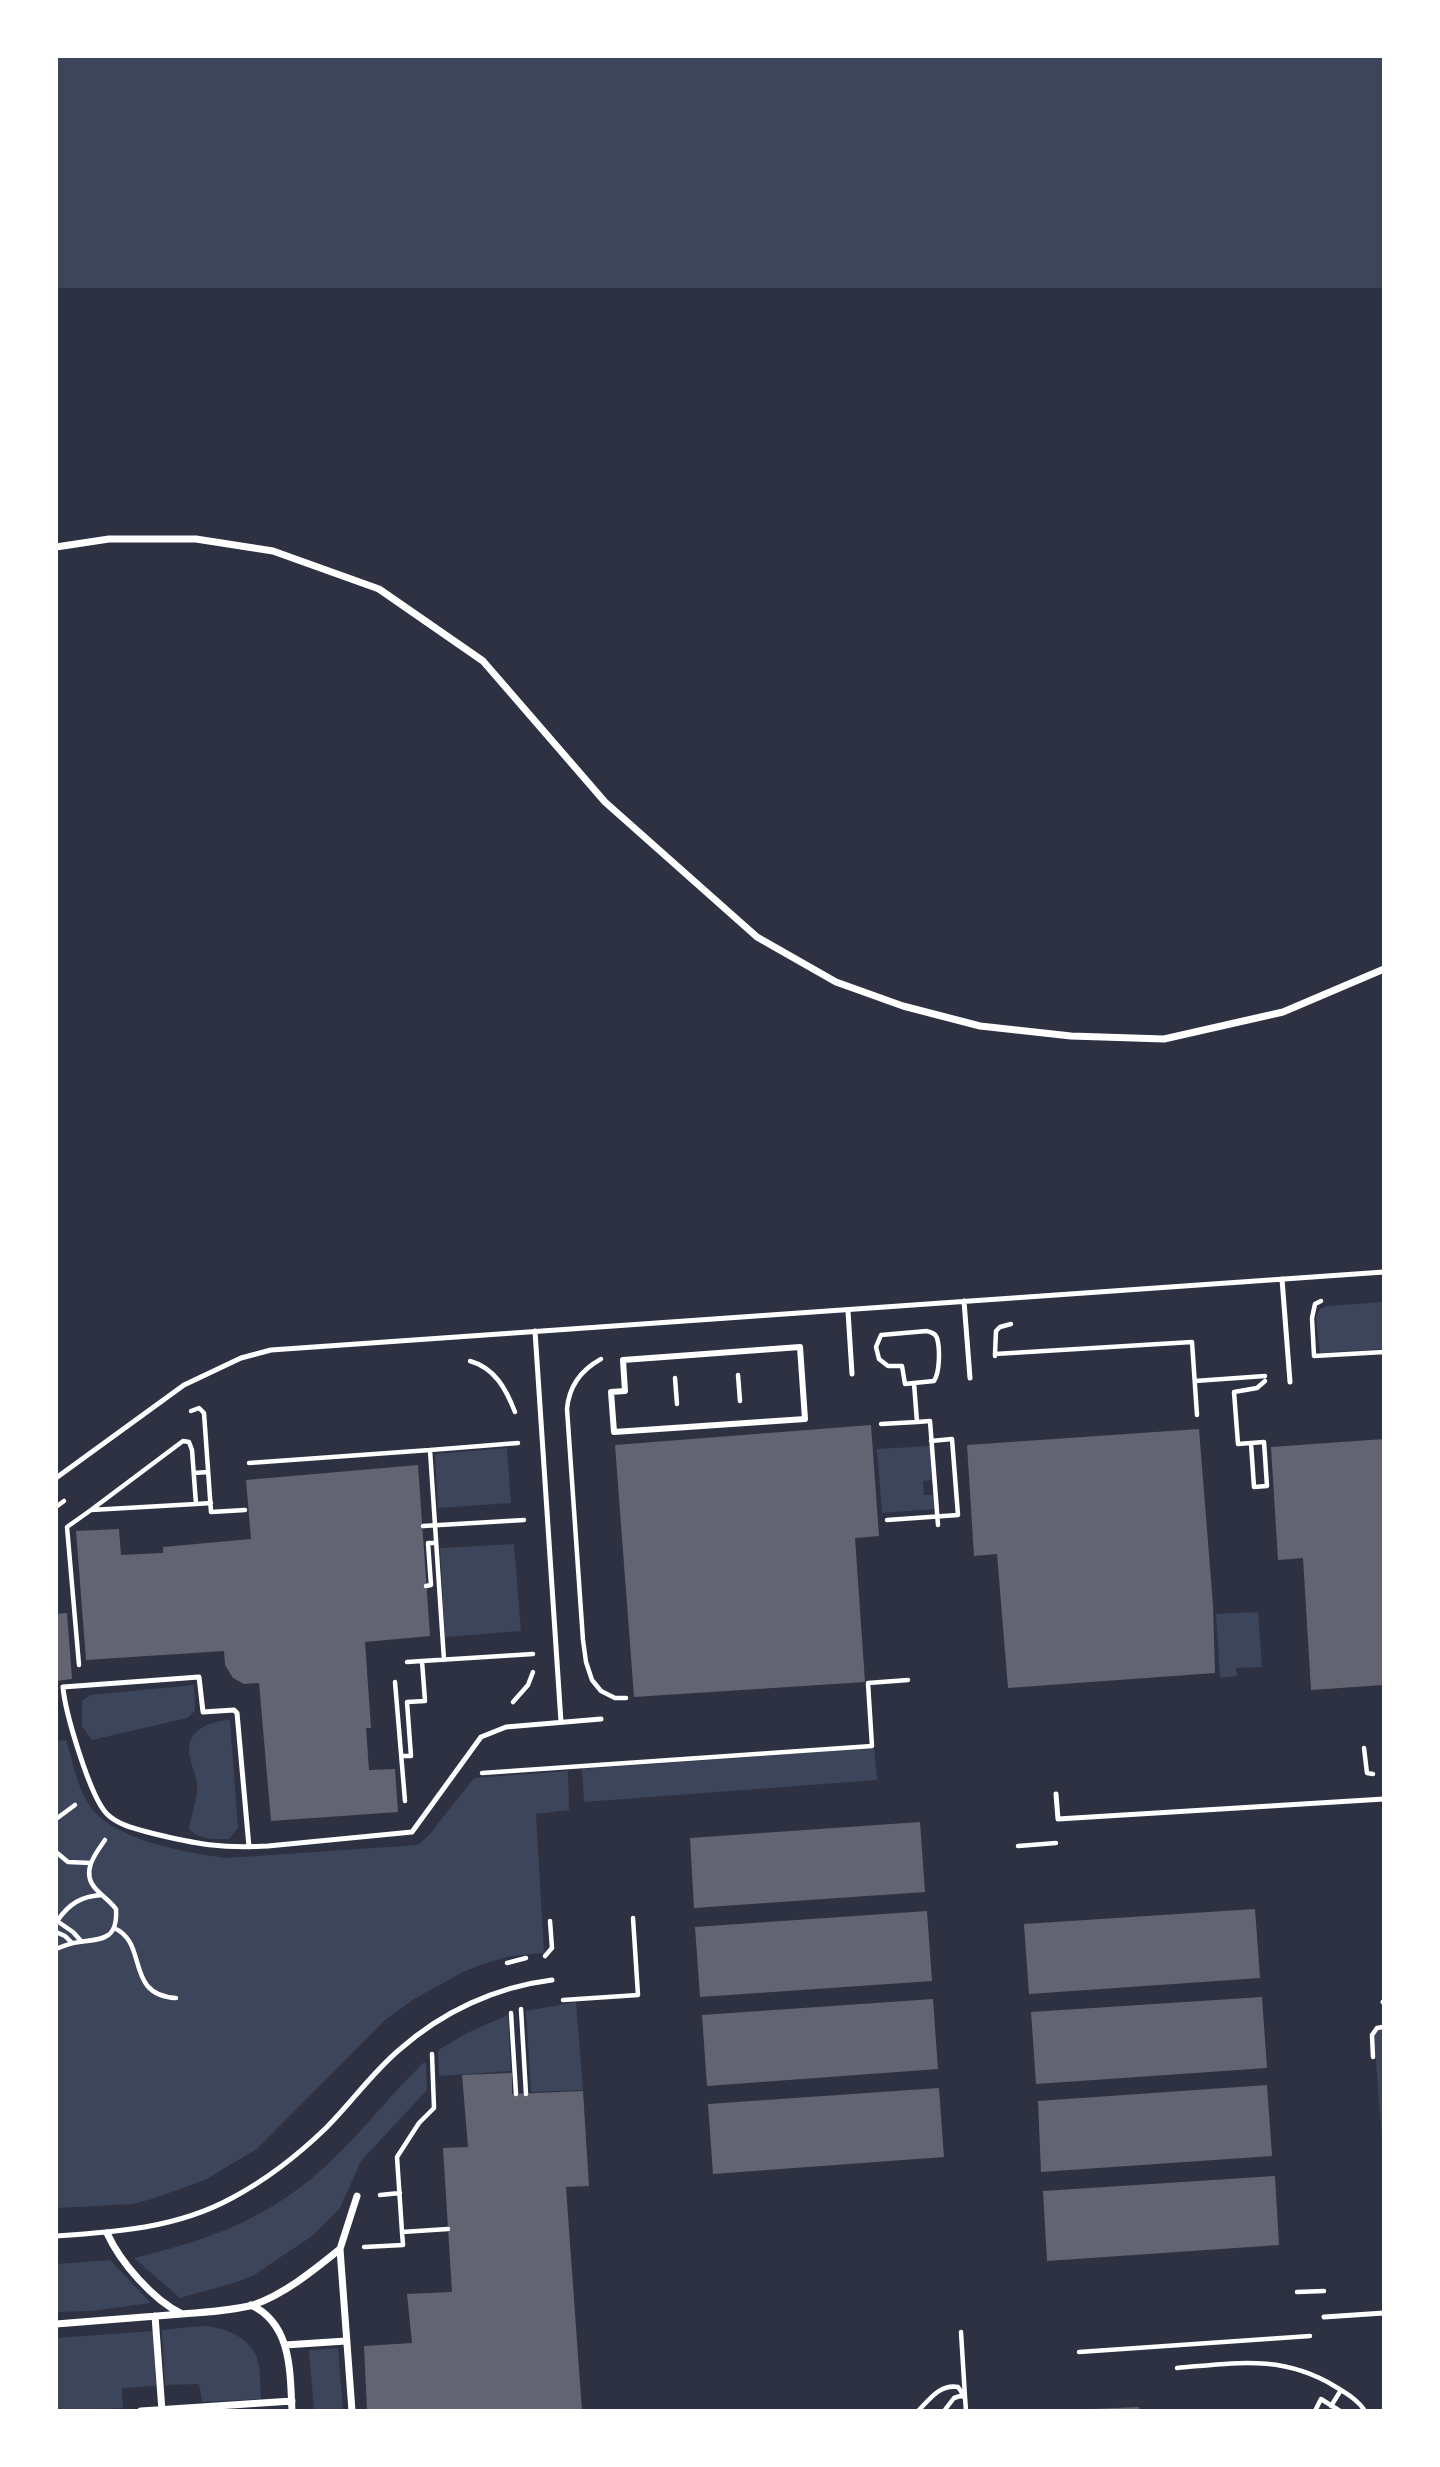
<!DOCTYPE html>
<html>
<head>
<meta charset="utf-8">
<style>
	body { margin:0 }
	#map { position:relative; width:1440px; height:2467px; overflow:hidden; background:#2d3142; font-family:"Roboto Condensed",sans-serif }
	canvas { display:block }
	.frame { position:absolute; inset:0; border:58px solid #fff; pointer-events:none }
</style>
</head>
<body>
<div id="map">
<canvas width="1440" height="2467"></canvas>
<div class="frame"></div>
</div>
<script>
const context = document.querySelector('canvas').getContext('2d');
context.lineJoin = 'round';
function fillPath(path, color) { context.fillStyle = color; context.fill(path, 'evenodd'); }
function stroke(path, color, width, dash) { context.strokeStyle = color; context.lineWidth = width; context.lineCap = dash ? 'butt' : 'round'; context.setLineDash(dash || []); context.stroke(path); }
fillPath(new Path2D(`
	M56,56H1384V288H56Z
	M1384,1302V1349L1320,1353L1316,1317L1320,1309L1327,1306Z
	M930,1446L932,1480L923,1481L924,1495H934L935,1509L882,1513L877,1449Z
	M507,1448L511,1503L438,1508L435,1454Z
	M514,1544L521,1631L445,1637L440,1548Z
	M1258,1612L1262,1667L1236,1668L1237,1676L1220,1678L1216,1614Z
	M194,1685L195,1711L187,1718L92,1740L82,1726V1701L90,1695Z
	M230,1720L238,1828L229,1839C215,1839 198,1840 189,1829C191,1815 198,1799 197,1785C197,1775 190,1764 189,1753C187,1729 211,1721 230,1720Z
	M66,1740C73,1761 77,1788 90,1806C113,1840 187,1853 227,1858L418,1845L429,1835L474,1778L568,1771L569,1810L536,1814L544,1953L511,1956L483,1964L463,1972L414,1999L385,2020L257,2149L205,2180L152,2199L132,2204L56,2208V1741Z
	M874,1748L877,1780L584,1802L582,1769Z
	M576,2002L583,2090L531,2092L526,2011Z
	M508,2015L511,2071L439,2076L438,2051L440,2049L467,2033Z
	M1378,2030H1384V2166L1374,2035Z
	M423,2063H426L427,2090L361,2161L340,2208L312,2236L254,2275L237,2282L180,2298L134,2258C203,2241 256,2224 312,2178C353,2144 385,2100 423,2063Z
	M110,2260L151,2303L92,2311L56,2312V2264Z
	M200,2326C222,2326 249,2336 257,2358C261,2371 260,2386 261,2399L202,2402L199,2384L165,2385L162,2330Z
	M153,2331L156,2386L122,2388L123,2408L56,2411V2338Z
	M338,2348L343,2411H314L309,2350Z`), '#3c4559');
fillPath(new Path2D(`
	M871,1425L879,1536L855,1538L865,1682L634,1697L615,1445Z
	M1199,1429L1213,1605L1215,1673L1008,1688L997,1554L974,1556L967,1445Z
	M1384,1439V1685L1311,1690L1303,1558L1278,1560L1271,1447Z
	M418,1465L430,1636L365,1642L371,1728H366L369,1770L395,1769L398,1812L271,1821L259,1683L244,1684L233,1678L225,1665L224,1651L86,1660L76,1531L119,1529L121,1555L163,1553V1547L251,1539L246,1480Z
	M67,1613L72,1679L56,1681V1614Z
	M920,1822L925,1892L694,1908L690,1838Z
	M1255,1909L1260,1978L1029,1994L1024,1924Z
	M927,1911L932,1981L700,1997L695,1927Z
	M1262,1997L1267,2068L1036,2084L1031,2012Z
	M933,1999L938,2069L707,2086L702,2015Z
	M512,2073V2094L583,2091L589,2186L566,2187L582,2411H367L364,2346L412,2343L407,2294L452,2292L443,2148L468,2147L462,2075Z
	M1267,2085L1272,2156L1041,2172L1038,2101Z
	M939,2088L944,2157L713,2174L708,2104Z
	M1275,2176L1279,2245L1047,2261L1043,2191Z
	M1139,2407L1140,2411H1092V2409Z`), '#626471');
stroke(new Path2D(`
	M1321,1301L1315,1304L1312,1318L1314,1356L1384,1352
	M995,1354L996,1331L1000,1327L1011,1324
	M995,1356V1354L1192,1342L1197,1415
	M601,1359C581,1370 569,1386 567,1409L583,1640L586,1662L592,1680L601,1691L615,1698H626
	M470,1361C495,1368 506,1389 515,1412
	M738,1375L740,1401
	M675,1378L677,1404
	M1195,1381L1265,1376
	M191,1411L199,1408L204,1413L211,1512L245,1510
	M917,1422L930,1421L938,1525
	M881,1424L917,1422L914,1383L934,1381C940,1372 940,1348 937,1338C935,1333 932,1333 927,1331L881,1335L876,1347L879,1359L888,1366H902L905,1384L914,1383
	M1251,1443L1254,1487L1267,1486L1264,1442L1238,1444L1234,1392L1257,1388L1265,1381
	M249,1463L430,1450
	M194,1473L208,1472
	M196,1504L192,1450L189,1442L183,1441L91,1510L196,1504L211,1503
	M56,1507L64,1501
	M887,1520L958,1515L952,1439L931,1441
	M423,1526L524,1520
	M426,1586L431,1585L428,1543H436
	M444,1660L430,1450L518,1443
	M422,1661L533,1654
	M79,1665L67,1527L91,1510
	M395,1682L405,1801
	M513,1702L528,1685L533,1672
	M1364,1748L1367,1773L1373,1774
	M402,1756H411L407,1702L425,1701L422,1661L407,1662
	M482,1773L872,1746L868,1683L908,1680
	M56,1819L75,1805
	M1018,1846L1056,1843
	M56,1852L68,1862L91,1863
	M57,1921C69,1904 81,1896 102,1895
	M57,1921L73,1932L81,1941
	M114,1928C149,1943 124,1995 176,1998
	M56,1932L65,1936L72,1943
	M56,1949C63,1946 71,1943 79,1942C102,1939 118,1940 116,1909C110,1901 102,1896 95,1888C81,1872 95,1854 105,1840
	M545,1956L552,1948L550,1921
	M507,1963L526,1958
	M563,2000L638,1995L633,1918
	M521,2009L526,2094
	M511,2013L516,2094
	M432,2054L434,2108L419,2123L397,2157L402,2232L448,2229
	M1373,2057L1372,2035L1377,2028L1383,2027
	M380,2195L400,2193
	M364,2247L403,2245L402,2232
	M1297,2292L1324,2291
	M1079,2352L1310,2336
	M1177,2368C1235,2363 1283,2354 1336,2387C1346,2393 1358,2400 1365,2411
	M1331,2406L1341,2390
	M918,2411C930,2399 940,2384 958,2387L965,2397L961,2332
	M944,2411L954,2398L960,2396L965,2397L966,2411
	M1315,2411L1321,2399L1340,2411`), '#fff', 4.5);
stroke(new Path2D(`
	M1282,1279L1290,1382
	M964,1301L970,1378
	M848,1311L852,1374
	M535,1331L561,1722
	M56,1478L184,1385L241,1358L271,1350L1384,1272
	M1056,1794L1058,1819L1384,1799
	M249,1847L237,1713L234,1710L203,1712L199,1677L63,1687C65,1712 90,1797 107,1814C118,1825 136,1829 151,1833C196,1844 222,1849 268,1846L412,1832L481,1737L506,1727L601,1719
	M1383,2002H1384
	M56,2236C117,2232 177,2228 232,2198C266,2180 298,2155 326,2128C351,2103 372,2073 399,2050C442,2012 495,1987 552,1980
	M1324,2317L1384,2313`), '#fff', 5);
stroke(new Path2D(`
	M800,1347L805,1419L614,1432L611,1392L625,1391L623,1360Z`), '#fff', 6);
stroke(new Path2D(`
	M56,547L109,539H196L273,551L379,589L483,661L605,802L757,937L836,982L903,1006L980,1026L1071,1036L1164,1039L1283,1012L1384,969
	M107,2233C120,2262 153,2300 182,2314C205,2312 231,2311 253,2305C285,2294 314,2270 340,2249
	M251,2305C292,2324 290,2372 292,2411
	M155,2316L162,2411
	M56,2324L182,2314
	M285,2345L346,2341
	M141,2411L292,2401
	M352,2411L340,2249L357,2196`), '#fff', 7);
</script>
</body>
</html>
